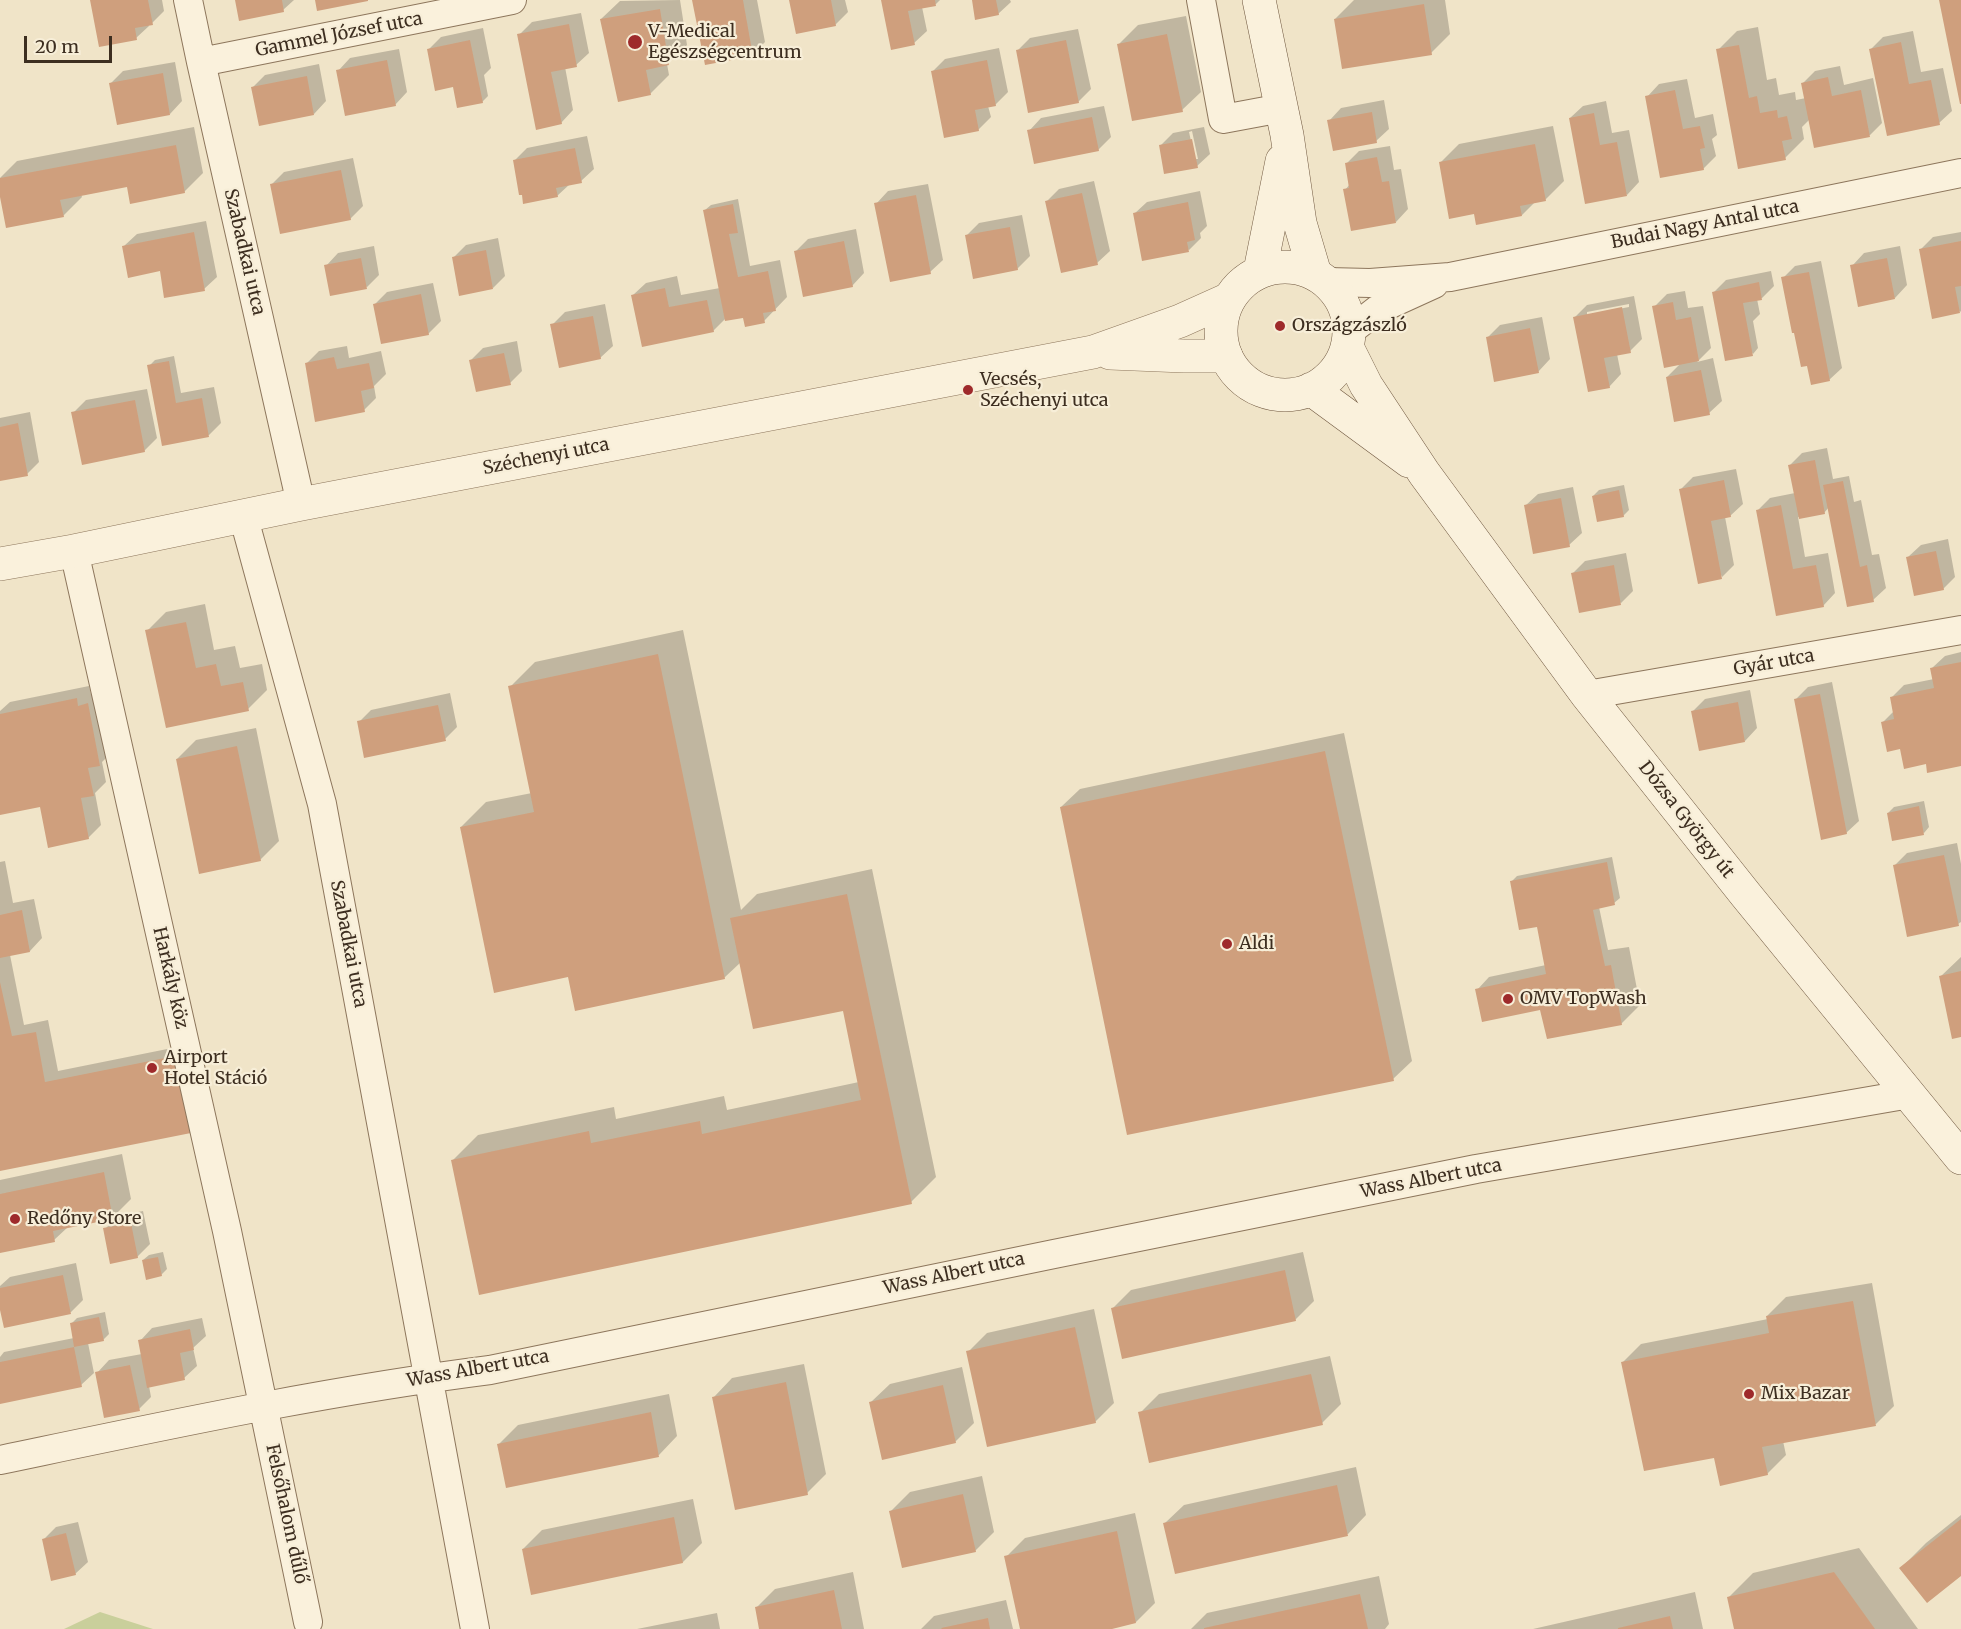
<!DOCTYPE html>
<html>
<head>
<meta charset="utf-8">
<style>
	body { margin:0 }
	#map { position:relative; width:1961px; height:1629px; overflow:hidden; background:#f0e4c8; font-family:Merriweather,serif }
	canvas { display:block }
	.scale { position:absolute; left:24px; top:36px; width:88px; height:27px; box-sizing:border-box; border:3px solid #3d2e20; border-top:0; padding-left:8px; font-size:18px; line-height:21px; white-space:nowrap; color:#3d2e20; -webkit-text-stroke:4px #f7eed8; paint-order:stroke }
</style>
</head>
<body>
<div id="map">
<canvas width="1961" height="1629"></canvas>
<div class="scale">20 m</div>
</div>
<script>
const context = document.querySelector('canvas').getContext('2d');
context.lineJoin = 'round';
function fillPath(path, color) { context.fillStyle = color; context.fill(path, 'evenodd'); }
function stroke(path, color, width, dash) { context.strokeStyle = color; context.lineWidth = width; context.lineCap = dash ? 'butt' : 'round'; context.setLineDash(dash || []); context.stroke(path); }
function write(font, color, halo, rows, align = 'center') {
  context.font = font + ' Merriweather,serif'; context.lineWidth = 4.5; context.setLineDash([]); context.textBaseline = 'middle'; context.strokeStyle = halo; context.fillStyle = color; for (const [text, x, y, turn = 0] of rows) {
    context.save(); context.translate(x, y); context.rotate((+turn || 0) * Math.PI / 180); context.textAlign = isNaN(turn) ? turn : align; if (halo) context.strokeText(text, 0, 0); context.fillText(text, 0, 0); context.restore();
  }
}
fillPath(new Path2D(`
	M100,1612L153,1629H64Z`), '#c9cf9b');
fillPath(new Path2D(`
	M92,0H162L164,11L152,23L148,24L149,26L136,38Z
	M237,0H294L283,10Z
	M680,0L687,45L667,64L669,75L650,94L601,19L620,1Z
	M695,0H757L765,42L753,54Z
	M791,0H845L848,12L835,25Z
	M883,0H940L936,4L922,7L927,31L914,43Z
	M973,0H1010L1011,2L998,14Z
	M1354,0H1445L1450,34L1431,53L1335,19Z
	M581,13L589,53L576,65L565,67L573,110L561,123L519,35L532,22Z
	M1186,16L1201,92L1182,110L1119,44L1138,25Z
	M1758,27L1767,80L1776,78L1779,95L1795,92L1796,100L1806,98L1803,83L1815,71L1840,66L1844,85L1873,78L1882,123L1870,135L1815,146L1810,119L1802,127L1804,139L1785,158L1718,50L1737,31Z
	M483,28L491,68L484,75L488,96L482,102L454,86L429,49L441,37Z
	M1078,29L1091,89L1078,102L1018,50L1030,38Z
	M1913,31L1921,72L1943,68L1952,111L1939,123L1871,49L1883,37Z
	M999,48L1008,92L995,105L988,106L991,117L978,130L933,71L945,59Z
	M399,49L407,92L395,105L338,71L350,58Z
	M175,62L182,101L170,114L110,84L123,71Z
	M319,64L326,101L314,114L253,87L265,75Z
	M1687,79L1695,118L1713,114L1717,135L1712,139L1716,156L1703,169L1647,97L1659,84Z
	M1384,100L1389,129L1376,141L1329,121L1341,108Z
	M1606,101L1612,133L1629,130L1639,182L1627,195L1570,118L1583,106Z
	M1104,106L1111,137L1098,150L1029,131L1041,118Z
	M1553,126L1564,181L1545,200L1535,202L1522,215L1475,213L1440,163L1459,144Z
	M194,127L203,173L184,192L128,185L81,194L82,197L63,216L0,188V178L17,161Z
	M1204,127L1210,154L1197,166L1160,146L1173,133ZM1192,131L1198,159H1195L1189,132Z
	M587,136L594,169L581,181L570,184L557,196L514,161L527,148Z
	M1390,146L1394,170L1401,169L1408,209L1396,222L1345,190L1350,184L1346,164L1359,151Z
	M353,158L363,206L350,219L272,184L284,172Z
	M1094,181L1110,251L1097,263L1046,202L1059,189Z
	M928,184L943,260L930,272L876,204L888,191Z
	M1200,191L1207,226L1200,233L1201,238L1189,250L1134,214L1147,202Z
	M738,199L750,266L780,260L787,297L764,321L744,316L726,318L713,331L633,295L646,283L677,276L681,295L720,288L705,210L711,205Z
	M1022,215L1030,256L1017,269L966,236L979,223Z
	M206,221L217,277L204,289L161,270L124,246L137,234Z
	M856,229L864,273L852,286L796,251L808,239Z
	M1961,232V311L1960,312L1920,250L1933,237Z
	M498,238L505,276L493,288L454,257L466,245Z
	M374,246L379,275L367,287L326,266L338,253Z
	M1900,246L1907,285L1895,298L1852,266L1864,253Z
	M1821,261L1842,368L1829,380L1783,278L1795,266Z
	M1771,271L1774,286L1762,298L1757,299L1760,314L1753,321L1758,348L1753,354L1714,292L1726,280Z
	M433,283L441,321L428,334L375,304L387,292Z
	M1685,291L1688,308L1703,306L1711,348L1697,362L1713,358L1722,401L1709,413L1667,377L1681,363L1654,307L1667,294Z
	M1634,296L1642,339L1630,351L1617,354L1621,374L1609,387L1575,317L1587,305ZM1629,304V307L1587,315V312Z
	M605,304L613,346L600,358L552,325L565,312Z
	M1542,317L1550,359L1538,372L1487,338L1500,325Z
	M517,341L522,371L510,383L471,360L483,348Z
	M347,346L349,358L381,351L386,374L374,386L376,398L364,410L306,364L319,351Z
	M174,356L181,393L214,387L221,423L209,435L163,444L149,366L155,360Z
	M147,389L157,438L144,451L73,413L86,400Z
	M30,412L39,462L27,474L0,479V418Z
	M1827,448L1833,479L1849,476L1854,502L1861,500L1872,555L1879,554L1886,588L1873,600L1829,507L1824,513L1798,517L1805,557L1828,553L1835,593L1823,606L1778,615L1758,510L1770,498L1795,493L1790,465L1802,453Z
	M1736,469L1743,504L1730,516L1725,517L1734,565L1722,577L1681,489L1693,477Z
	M1624,485L1629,510L1623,516L1593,496L1599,490Z
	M1573,487L1582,533L1569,545L1525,506L1538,494Z
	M1948,539L1955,577L1943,589L1908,557L1921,545Z
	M1626,553L1633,591L1621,603L1573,573L1585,561Z
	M205,604L214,650L235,646L240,668L262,664L267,690L248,709L147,631L166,612Z
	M683,630L741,910L757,894L872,869L936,1177L911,1202L453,1160L478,1135L614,1107L616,1119L724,1096L727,1110L859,1082L844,1009L741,962L724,978L570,976L461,827L486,802L532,793L510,687L535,662Z
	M1961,652V765L1927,762L1901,747L1882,723L1894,711L1892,697L1904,685L1934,679L1932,668L1945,656Z
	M1832,682L1859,821L1846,833L1796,699L1808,687Z
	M89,686L91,694L100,692L112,752L102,762L106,782L95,793L101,825L88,838L41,805L0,813V711L10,702Z
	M1750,690L1757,728L1745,741L1693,711L1705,699Z
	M450,693L457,727L445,739L359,722L371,710Z
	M256,728L279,841L260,860L177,759L196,740Z
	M1344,733L1412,1061L1393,1079L1061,807L1080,789Z
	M1924,801L1929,827L1924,833L1888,813L1894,807Z
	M1957,843L1961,864V922L1958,924L1894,866L1907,853Z
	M1612,857L1620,898L1614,903L1599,907L1608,950L1629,947L1640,1005L1621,1024L1477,990L1489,977L1546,965L1538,925L1511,882L1517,876Z
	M5,861L13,903L34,899L42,938L30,951L10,955L24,1025L48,1020L58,1071L197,1043L0,1170V862Z
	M1961,957V1036L1940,977Z
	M122,1154L131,1199L113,1217L143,1211L150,1244L137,1257L105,1229L117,1217L68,1227L54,1240L0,1242V1180Z
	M163,1252L167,1269L161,1275L143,1260L149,1255Z
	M1303,1252L1314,1301L1295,1320L1113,1308L1131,1290Z
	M76,1263L83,1300L71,1312L0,1303V1286L10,1277Z
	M1872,1283L1894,1406L1876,1424L1783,1441L1786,1455L1767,1474L1715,1456L1622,1363L1641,1344L1768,1319L1767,1316L1786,1297Z
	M1094,1309L1114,1403L1095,1422L968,1352L987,1333Z
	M105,1312L109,1334L103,1340L88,1343L94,1373L81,1385L0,1402V1357L4,1352L74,1338L71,1324L77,1318Z
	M202,1318L206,1336L193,1348L197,1366L184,1378L149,1386L151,1397L139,1409L97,1373L109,1360L142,1354L140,1341L152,1328Z
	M1330,1356L1341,1404L1322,1423L1140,1413L1159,1394Z
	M804,1364L826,1474L807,1493L714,1397L732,1378Z
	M962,1367L974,1423L955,1442L871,1402L890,1384Z
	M669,1394L677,1436L659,1455L499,1444L518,1425Z
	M1356,1467L1366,1515L1348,1534L1165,1523L1184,1505Z
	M982,1476L994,1532L975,1551L891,1511L910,1492Z
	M693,1499L702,1543L683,1562L523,1549L542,1530Z
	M1135,1513L1155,1603L1136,1622L1105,1629H1022L1006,1557L1025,1538Z
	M1961,1515V1574L1901,1568L1926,1543Z
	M78,1522L88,1562L75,1574L43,1540L56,1527Z
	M1859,1548L1918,1629H1735L1728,1598L1753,1573Z
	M853,1572L864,1629H761L757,1607L775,1589Z
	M1379,1576L1389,1624L1385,1629H1191L1207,1613Z
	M1695,1592L1703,1629H1533Z
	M1006,1600L1013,1629H921L934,1616Z
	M717,1613L720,1629H637Z`), '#0003');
fillPath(new Path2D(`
	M90,0H148L153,25L135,28L137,40L99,47Z
	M235,0H282L284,12L239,21Z
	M315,0H368V1L317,11Z
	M692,0H743L753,56L705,65Z
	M789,0H831L836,26L796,34Z
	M881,0H935L936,6L908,11L915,45L891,50Z
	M972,0H996L999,15L975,20Z
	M1939,0H1961V104H1960Z
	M1424,4L1432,55L1342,69L1334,19Z
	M660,9L669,65L646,70L651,95L618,102L600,19Z
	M569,24L577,67L551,72L562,124L536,130L517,34Z
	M1167,34L1183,112L1132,121L1117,44Z
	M470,40L483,103L457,108L453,87L435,91L427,49Z
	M1066,40L1079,103L1028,113L1016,50Z
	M1901,42L1909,84L1931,80L1940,125L1887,136L1869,49Z
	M1739,45L1749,98L1757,96L1760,113L1777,110L1778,118L1787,116L1792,139L1782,141L1786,160L1738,169L1716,49Z
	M387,60L396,106L345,116L336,70Z
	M987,60L996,106L975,110L979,131L944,138L931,71Z
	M163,73L170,115L117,125L109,83Z
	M307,76L314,115L259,126L251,87Z
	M1828,77L1832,96L1861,90L1870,137L1814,148L1801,83Z
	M1675,90L1683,129L1700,126L1705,148L1700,149L1704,170L1660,178L1645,96Z
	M1372,112L1377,143L1333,151L1327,120Z
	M1594,113L1600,145L1617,142L1627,196L1585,204L1569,118Z
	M1092,117L1099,151L1034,164L1027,130Z
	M1192,139L1198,168L1164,174L1159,145Z
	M1535,144L1546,201L1520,206L1522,216L1476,225L1474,214L1449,219L1439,162Z
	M176,145L185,193L130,204L127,187L60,200L64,217L6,228L0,197V178Z
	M575,148L582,183L556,188L558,197L523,204L522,195H519L513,160Z
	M1377,157L1382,182L1389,181L1396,223L1351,231L1343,189L1349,188L1345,163Z
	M341,170L351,220L280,234L270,184Z
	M1082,193L1098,265L1061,273L1045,201Z
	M916,195L931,274L890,282L874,203Z
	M1188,202L1195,240L1187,242L1189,252L1142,261L1133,213Z
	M733,204L738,233L729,234L738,277L768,271L776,311L763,313L765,323L745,327L743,318L725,321L703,210Z
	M1010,227L1018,270L973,279L965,235Z
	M194,232L205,291L164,298L160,271L128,278L122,246Z
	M844,241L853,287L803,297L794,251Z
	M1961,241V286L1955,287L1960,313L1932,319L1919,249Z
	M486,250L493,289L459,296L452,257Z
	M361,258L367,289L330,296L324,265Z
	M1887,258L1895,299L1858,307L1850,265Z
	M1809,272L1830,381L1811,385L1807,366L1801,367L1794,333H1792L1781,277Z
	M1759,282L1762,300L1743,303L1753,356L1725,361L1712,292Z
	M665,288L669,307L707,300L714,332L642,347L631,295Z
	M421,294L429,335L381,344L373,304Z
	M1673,302L1676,320L1691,317L1699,361L1664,368L1652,306Z
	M1622,307L1631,353L1604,358L1610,388L1588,392L1573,317Z
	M593,316L601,359L559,368L550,324Z
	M1530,328L1539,373L1494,382L1486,337Z
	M504,353L511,385L476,392L469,360Z
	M334,357L337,369L369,363L374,388L361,391L365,412L315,422L305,363Z
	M169,361L176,403L202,398L209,437L162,446L147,365Z
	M1701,370L1710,415L1674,422L1666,377Z
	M135,400L145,452L82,465L71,412Z
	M18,423L28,476L0,481V427Z
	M1815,460L1825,514L1799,519L1788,465Z
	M1724,480L1731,517L1711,521L1722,579L1698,584L1679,489Z
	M1843,481L1860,567L1867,565L1874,602L1847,607L1823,485Z
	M1619,490L1624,517L1597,522L1592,496Z
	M1561,498L1570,547L1533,554L1524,505Z
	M1781,505L1793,569L1816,565L1824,607L1776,616L1756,510Z
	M1936,551L1944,590L1914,596L1906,557Z
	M1614,565L1621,605L1579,613L1571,573Z
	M186,622L196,668L216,664L221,686L243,682L249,711L166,728L145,630Z
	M658,654L725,979L575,1011L568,977L494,993L460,827L534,812L508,686Z
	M1961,662V766L1927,773L1926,764L1904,769L1900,749L1887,752L1881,722L1894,719L1890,697L1934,688L1930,668Z
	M1820,694L1847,834L1821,840L1794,699Z
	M77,698L78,706L88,703L100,766L88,768L94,796L81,798L89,839L48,848L40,807L0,815V714Z
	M1738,702L1745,742L1699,751L1691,711Z
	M438,705L446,741L364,758L357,721Z
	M237,746L261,861L199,874L176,759Z
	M1325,751L1394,1081L1127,1135L1060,807Z
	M1919,806L1924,835L1892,841L1887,813Z
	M1944,855L1959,926L1907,937L1893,865Z
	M1607,862L1615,905L1593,910L1605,966L1611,965L1622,1025L1547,1039L1540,1010L1482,1022L1475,989L1546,974L1537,927L1519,930L1510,881Z
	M847,894L912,1204L479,1295L451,1160L589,1131L591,1143L700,1121L702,1134L861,1100L843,1011L753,1029L730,918Z
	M22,910L30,952L0,958V915Z
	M1961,971V1037L1952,1039L1939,976Z
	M0,982L12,1036L36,1032L45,1082L185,1054L201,1131L0,1171Z
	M104,1172L113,1219L53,1231L55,1242L0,1253V1194Z
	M131,1223L138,1258L110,1264L103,1228Z
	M158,1257L162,1276L146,1280L142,1260Z
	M1285,1270L1296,1321L1122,1359L1111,1308Z
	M63,1275L71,1314L4,1328L0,1310V1288Z
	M1853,1301L1876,1426L1762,1447L1768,1475L1720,1486L1714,1458L1644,1471L1621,1362L1769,1333L1766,1316Z
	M99,1317L104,1341L74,1347L82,1387L0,1404V1362L74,1347L70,1323Z
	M1075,1327L1096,1423L987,1447L966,1351Z
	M190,1329L194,1350L180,1353L185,1380L147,1388L138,1340Z
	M130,1365L140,1411L104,1418L95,1372Z
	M1311,1374L1323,1425L1149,1463L1138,1412Z
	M786,1382L808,1495L735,1510L712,1397Z
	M943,1385L956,1443L882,1460L869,1402Z
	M651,1412L659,1457L506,1488L497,1444Z
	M1337,1485L1348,1536L1175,1574L1163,1523Z
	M963,1494L976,1552L902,1568L889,1511Z
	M674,1517L683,1563L531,1595L522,1549Z
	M1961,1519V1576L1927,1603L1899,1568Z
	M1117,1531L1136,1623L1112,1629H1020L1004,1556Z
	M66,1533L76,1575L51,1581L42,1539Z
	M1834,1572L1875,1629H1734L1727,1597Z
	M834,1590L842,1629H759L755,1607Z
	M1360,1594L1368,1629H1204V1628Z
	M1670,1616L1673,1629H1618V1628Z
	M988,1618L990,1629H942L941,1628Z`), '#cf9f7d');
const minor = new Path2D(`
	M188,0L201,62L301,504
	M1201,0L1223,119L1282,108
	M201,62L512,0
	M1328,282L1370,283L1450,277L1961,173
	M1350,331L1377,310L1434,284
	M243,515L322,804L475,1629
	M74,551L227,1231L308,1622
	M1587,695L1961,630
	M0,1460C163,1426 324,1391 490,1370L1054,1254L1476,1169L1910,1094`);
const tertiary = new Path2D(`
	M1110,353L1184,356H1226
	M0,564L74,551L301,504L1093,352L1180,321L1229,299`);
const secondary = new Path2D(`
	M1259,0L1287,135L1300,223L1315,274
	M1221 331a64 64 0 1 1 128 0a64 64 0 1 1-128 0Z
	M1260,271L1282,161
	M1347,347L1366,385L1424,473L1587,695L1746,895L1961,1158
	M1311,389L1409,461`);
stroke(minor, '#8d765c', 30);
stroke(tertiary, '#8d765c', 34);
stroke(secondary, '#6f573f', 34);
stroke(minor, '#faf1dc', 28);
stroke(tertiary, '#faf1dc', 33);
stroke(secondary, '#faf1dc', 33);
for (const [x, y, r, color] of [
	[635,42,8,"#9e2a2b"],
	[1280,326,6,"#9e2a2b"],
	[968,390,6,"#9e2a2b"],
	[1227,944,6,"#9e2a2b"],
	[1508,999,6,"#9e2a2b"],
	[152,1068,6,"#9e2a2b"],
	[15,1219,6,"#9e2a2b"],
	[1749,1394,6,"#9e2a2b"]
]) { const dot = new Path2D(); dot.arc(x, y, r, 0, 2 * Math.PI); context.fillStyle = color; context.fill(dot); stroke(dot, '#f7eed8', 2); }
write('18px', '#3d2e20', '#f7eed8', [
	["V-Medical",648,32],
	["Egészségcentrum",648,53],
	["Országzászló",1292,326],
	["Vecsés,",980,380],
	["Széchenyi utca",980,401],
	["Aldi",1239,944],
	["OMV TopWash",1520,999],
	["Airport",164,1058],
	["Hotel Stáció",164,1079],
	["Redőny Store",27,1219],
	["Mix Bazar",1761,1394]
], 'left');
write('18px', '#3d2e20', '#f7eed8', [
	["Gammel József utca",339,35,-11],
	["Budai Nagy Antal utca",1705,225,-11],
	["Szabadkai utca",244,252,77],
	["Széchenyi utca",546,457,-11],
	["Gyár utca",1774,663,-10],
	["Dózsa György út",1686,820,52],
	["Szabadkai utca",348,944,79],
	["Harkály köz",170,978,77],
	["Wass Albert utca",1431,1179,-11],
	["Wass Albert utca",954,1274,-12],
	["Wass Albert utca",478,1369,-10],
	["Felsőhalom dűlő",286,1514,78]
]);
</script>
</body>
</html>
